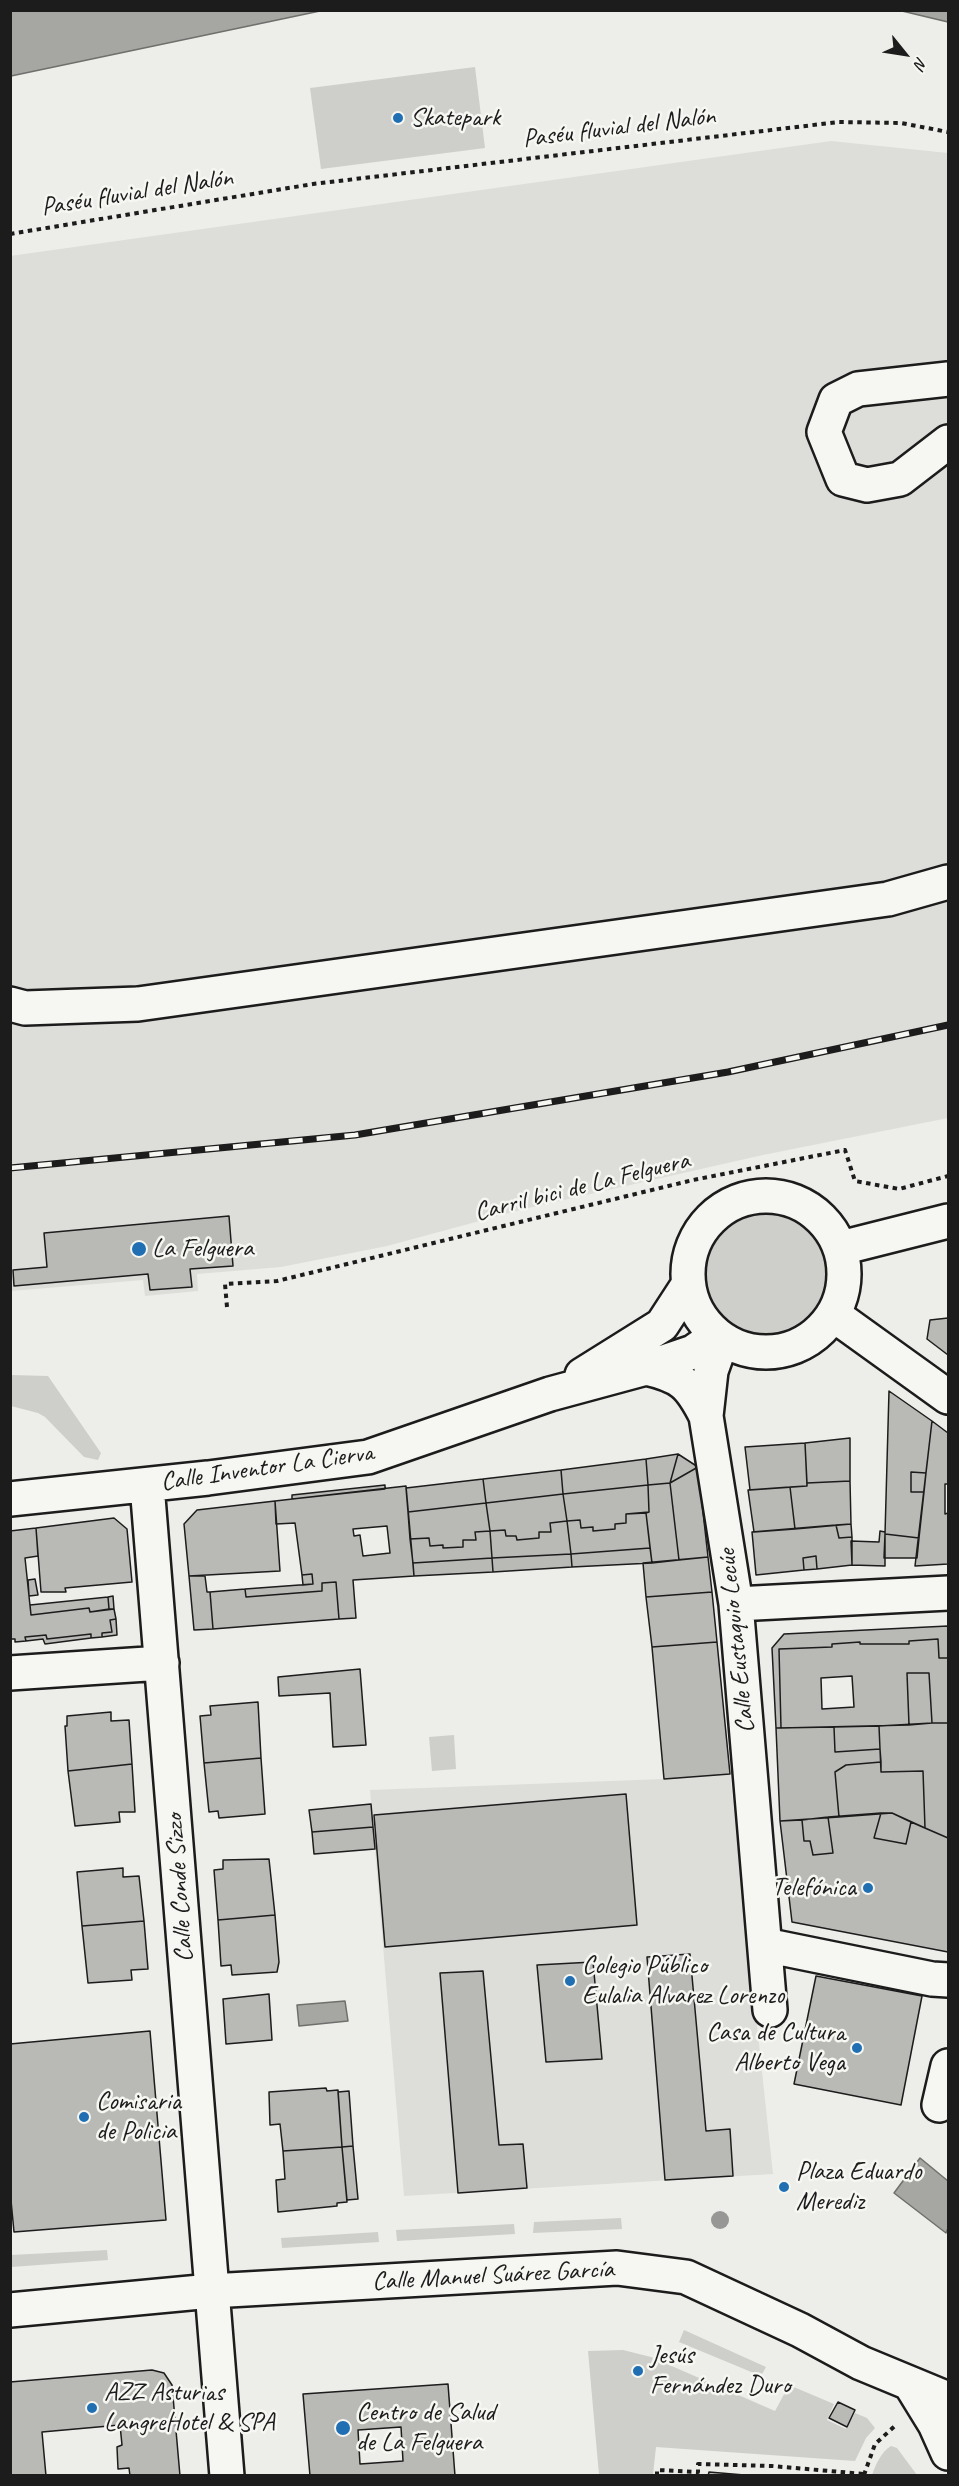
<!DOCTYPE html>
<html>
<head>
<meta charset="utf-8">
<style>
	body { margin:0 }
	#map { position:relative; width:959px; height:2486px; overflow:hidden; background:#edede9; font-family:Caveat,sans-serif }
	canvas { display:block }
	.frame { position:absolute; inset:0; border:12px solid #1c1c1c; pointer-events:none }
	.north { position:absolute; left:875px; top:24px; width:60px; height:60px; -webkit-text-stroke:4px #f6f6f2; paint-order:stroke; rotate:120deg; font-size:16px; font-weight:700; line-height:24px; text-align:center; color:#1c1c1c }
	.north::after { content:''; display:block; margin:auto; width:21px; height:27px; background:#1c1c1c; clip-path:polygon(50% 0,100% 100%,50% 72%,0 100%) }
</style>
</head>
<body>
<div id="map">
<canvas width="959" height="2486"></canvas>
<div class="frame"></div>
<div class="north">N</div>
</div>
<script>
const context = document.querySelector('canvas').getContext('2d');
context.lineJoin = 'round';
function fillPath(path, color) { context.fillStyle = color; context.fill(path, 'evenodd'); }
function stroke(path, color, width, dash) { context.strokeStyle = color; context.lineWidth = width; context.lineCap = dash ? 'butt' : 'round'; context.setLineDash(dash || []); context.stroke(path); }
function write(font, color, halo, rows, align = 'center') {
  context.font = font + ' Caveat,sans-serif'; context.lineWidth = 5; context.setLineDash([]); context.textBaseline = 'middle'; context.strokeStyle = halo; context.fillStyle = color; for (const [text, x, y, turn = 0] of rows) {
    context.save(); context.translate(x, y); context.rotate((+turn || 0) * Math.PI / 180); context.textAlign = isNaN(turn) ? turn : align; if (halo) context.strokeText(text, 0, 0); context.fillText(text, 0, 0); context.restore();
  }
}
fillPath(new Path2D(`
	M831,141L948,153V1118L763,1155L524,1209L387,1246L281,1267L197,1274L198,1291L145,1296L143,1280L11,1291L10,256Z
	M730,1774L773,2174L404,2196L370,1790L664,1779Z`), '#ddddda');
fillPath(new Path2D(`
	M475,67L485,148L321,169L310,88Z
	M688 1274a78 78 0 1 1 156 0a78 78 0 1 1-156 0Z
	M10,1375L48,1376L101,1453L98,1460L84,1457L45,1417L38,1413L11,1406Z
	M454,1735L456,1769L432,1771L429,1737Z
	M621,2218L622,2229L533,2233L534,2222Z
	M514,2224L515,2234L397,2241L396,2230Z
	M378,2232L379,2242L282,2248L281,2238Z
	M107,2250L108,2260L11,2267V2255Z
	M684,2330L766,2367L761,2376L679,2342Z
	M623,2350L651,2357L775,2411L789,2385L834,2404L827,2420L846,2429L855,2413L867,2418L875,2428L866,2438L855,2461L656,2447L653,2475H599L588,2351Z
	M891,2446L897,2448L917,2475H872C876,2464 881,2452 891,2446Z`), '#cececb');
const water = new Path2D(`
	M11,10H320V11L11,76Z
	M902,11H948V22Z
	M345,2001L348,2021L299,2026L297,2005Z
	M920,2158L948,2181V2228L946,2233L894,2193Z`);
fillPath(water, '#a6a6a3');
stroke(water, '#6f6f6d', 1.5);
const building = new Path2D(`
	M229,1216L233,1266L190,1269L192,1287L150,1290L148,1274L14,1286L13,1270L47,1267L44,1233Z
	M948,1318V1355L927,1339L930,1320Z
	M889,1391L932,1421L926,1473L911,1472V1492H924L919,1538L885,1534Z
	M932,1421L948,1433V1484H945V1514L948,1513V1564L915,1566Z
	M850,1438V1481L807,1483L805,1443Z
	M805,1443L807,1486L750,1490L745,1447Z
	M678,1454L698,1467L670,1483Z
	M678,1454L670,1483L648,1485L646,1459Z
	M646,1459L648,1485L563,1494L561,1470Z
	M698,1467L708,1557L679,1560L670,1483Z
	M561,1470L563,1494L486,1503L483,1479Z
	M911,1472L926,1473L924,1492H911Z
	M483,1479L486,1503L408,1512L406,1488Z
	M850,1481L851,1524L795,1529L790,1487L807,1486V1483Z
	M670,1483L679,1560L652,1563L646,1513L649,1512L648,1485Z
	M385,1485V1489L292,1499V1495Z
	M648,1485L649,1512L626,1514V1523L615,1524V1529L593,1531V1527L581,1528L580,1520L567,1521L563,1494Z
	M406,1486L414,1576L353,1580L356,1618L339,1619L336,1582L322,1583V1591L246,1597L245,1589L313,1584L312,1574L302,1575L295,1523L276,1524L275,1501ZM387,1526L390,1553L363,1556L360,1535L354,1536L353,1529Z
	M790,1487L795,1529L754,1532L748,1490Z
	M563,1494L567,1521L550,1523L551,1532H539V1538L517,1540L516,1536H506L505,1530L490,1531L486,1503Z
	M275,1501L280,1571L189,1576L184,1524L197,1510Z
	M486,1503L490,1531L475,1532L476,1540H463V1547L443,1548V1545L430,1546L429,1538L410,1539L408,1512Z
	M646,1513L650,1548L571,1554L567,1521L580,1520L581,1528L593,1527V1531L615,1529V1524L626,1523V1514Z
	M114,1518L127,1529L132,1582L65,1588L66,1592H41L36,1528Z
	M567,1521L571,1554L492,1558L490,1531L505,1530L506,1536H516L517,1540L539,1538V1532H551L550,1523Z
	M851,1524L852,1537L839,1538L836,1525Z
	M836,1525L839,1538L852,1537V1565L817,1569L816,1556L803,1558L804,1570L756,1575L752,1532Z
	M36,1528L38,1556L25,1558L31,1615L89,1608L90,1612L114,1609L116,1619L110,1620L112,1632L102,1633V1637L91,1638V1634L47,1639L46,1635L25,1637L26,1641L15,1642V1639H10V1531Z
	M490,1531L492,1558L413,1563L410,1539L429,1538L430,1546L443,1545V1548L463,1547V1540H476L475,1532Z
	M880,1531L885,1532V1566L852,1565L851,1541L879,1542Z
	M885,1534L919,1538L917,1558H884Z
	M650,1548L652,1563L572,1567L571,1554Z
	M571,1554L572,1567L493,1572L492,1558Z
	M816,1556L817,1569L804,1570L803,1558Z
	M708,1557L712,1592L646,1597L643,1563Z
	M492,1558L493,1572L414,1576L413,1563Z
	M312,1574L313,1584L303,1585L302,1575Z
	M189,1576H205L207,1592H210L213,1629L194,1630Z
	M35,1579L38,1595L29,1596L28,1580Z
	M336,1582L339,1619L213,1629L210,1592L245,1589L246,1597L322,1591V1583Z
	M712,1592L717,1642L652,1647L646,1597Z
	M113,1596L114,1609H109L108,1597Z
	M108,1597L109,1609L90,1612L89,1608L31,1615L30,1605Z
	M116,1619L117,1635L102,1637V1633L112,1632L110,1620Z
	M948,1626V1658H939L938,1639L909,1641V1644H860V1642L832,1644V1647L779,1649L781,1728H776L772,1648L784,1634Z
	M91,1634V1638L45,1644L43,1639L26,1641L25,1637L46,1635L47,1639Z
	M938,1639L939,1658H948V1723H932L929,1673H907L909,1725L781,1728L779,1649L832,1647V1644L860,1642V1644H909V1641ZM852,1676L854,1707L822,1709L821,1678Z
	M717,1642L730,1774L664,1779L652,1647Z
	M360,1669L366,1745L333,1747L330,1693L279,1696L278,1677Z
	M907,1673H929L932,1723L909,1725Z
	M258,1702L261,1758L204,1763L200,1716L211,1715L210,1706Z
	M111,1712V1721L129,1720L132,1764L68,1771L65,1726H67V1716Z
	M932,1723H948V1838L925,1828L923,1771L881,1772L879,1726Z
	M879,1726L880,1749L835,1752L834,1727Z
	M834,1727L835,1752L880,1749L881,1762L846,1765L835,1772L839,1817L780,1821L776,1728Z
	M261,1758L265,1814L219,1818L218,1811L209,1812L204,1763Z
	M881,1762V1772L923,1771L925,1828L892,1813L839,1817L835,1772L846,1765Z
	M132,1764L135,1812H119L120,1822L75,1826L68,1771Z
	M626,1794L637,1925L385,1947L374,1815Z
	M371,1804L373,1827L312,1832L309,1810Z
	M881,1813L874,1838L906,1844L911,1822L948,1838V1952L792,1922L780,1821L802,1820L804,1841H810L813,1855L833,1853L828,1817Z
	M881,1813H892L911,1822L906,1844L874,1838Z
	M828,1817L833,1853L813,1855L810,1841H804L802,1820Z
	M373,1827L375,1849L314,1854L312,1832Z
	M269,1859L275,1915L218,1920L214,1870L223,1869V1860Z
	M123,1868V1877L139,1876L144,1921L82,1926L77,1872Z
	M275,1915L279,1962L277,1972L232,1975L231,1965L221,1966L218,1920Z
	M144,1921L148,1969L131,1970L132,1980L88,1983L82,1926Z
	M690,1954L706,2131L730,2129L733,2176L665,2180L647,1957Z
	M593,1962L602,2059L546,2062L537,1965Z
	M483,1971L499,2145L523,2144L527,2188L458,2193L440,1973Z
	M816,1976L922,1996L901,2105L794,2084Z
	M269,1994L272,2040L226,2044L223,1999Z
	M150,2031L166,2220L14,2232L10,2190V2044Z
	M326,2088L327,2091L338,2090L342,2147L283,2151L280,2124L270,2125L269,2092Z
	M349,2091L353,2146L342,2147L338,2092Z
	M353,2146L358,2199L347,2200L342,2147Z
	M342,2147L347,2202L337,2203V2206L278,2212L276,2180L285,2179L283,2151Z
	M152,2370L164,2373L172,2385L180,2476H130L129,2468L118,2469L117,2447L122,2445L120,2425L42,2432L46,2476H10V2382Z
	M448,2384L455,2476H310L303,2394ZM401,2427L403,2461L360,2464L358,2430Z
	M838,2402L855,2410L847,2427L829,2418Z
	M709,2472L756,2476H708Z`);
fillPath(building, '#b9b9b6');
stroke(building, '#1c1c1c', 1.5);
const minor = new Path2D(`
	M948,379L858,389L836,400L824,432L843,479L867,485L900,479L948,442
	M10,1004L25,1008L138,1004L888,899L948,882
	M688 1274a78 78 0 1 1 156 0a78 78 0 1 1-156 0Z
	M841,1248L948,1221
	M834,1315L948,1397
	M722,1340L711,1371L706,1416L736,1604L770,2010
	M646,1368C681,1376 690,1384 706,1416
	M582,1375L662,1325L688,1285
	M147,1485L227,2476
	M10,1499L208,1478L368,1457L550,1394L646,1368L693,1352L716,1336
	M736,1604L948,1593
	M10,1673L162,1663
	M765,1945L932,1979L948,1980
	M939,2105L948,2066
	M10,2310L211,2291L617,2268L686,2277L800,2330L861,2363L948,2399
	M911,2385L935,2424L948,2453`);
stroke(minor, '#1c1c1c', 38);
stroke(new Path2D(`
	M10,234L313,184L839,122L901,123L948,132
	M227,1307L225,1284L277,1281L693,1180L845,1150L855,1181L899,1189L948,1176
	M864,2475L875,2444L896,2425
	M657,2476V2470L698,2472V2464L772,2466L864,2474`), '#1c1c1c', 4, [4.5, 4.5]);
stroke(minor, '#f6f6f2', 33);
const rail = new Path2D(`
	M10,1168L355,1135L728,1072L948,1025`);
stroke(rail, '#1c1c1c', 7);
stroke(rail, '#f6f6f2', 4.5, [14]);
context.fillStyle = '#979795';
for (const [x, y] of [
	[720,2220]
]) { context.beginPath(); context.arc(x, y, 9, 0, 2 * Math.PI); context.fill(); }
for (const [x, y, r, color] of [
	[398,118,6,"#1f6fb2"],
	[139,1249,8,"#1f6fb2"],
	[868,1888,6,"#1f6fb2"],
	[570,1981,6,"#1f6fb2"],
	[857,2048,6,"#1f6fb2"],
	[84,2117,6,"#1f6fb2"],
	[784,2187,6,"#1f6fb2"],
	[638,2371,6,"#1f6fb2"],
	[92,2408,6,"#1f6fb2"],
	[343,2428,8,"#1f6fb2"]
]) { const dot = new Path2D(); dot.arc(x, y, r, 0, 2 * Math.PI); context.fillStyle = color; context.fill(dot); stroke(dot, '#f6f6f2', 2); }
write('26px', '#1c1c1c', '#f6f6f2', [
	["Skatepark",410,118],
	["La Felguera",152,1249],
	["Telefónica",856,1888,"right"],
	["Colegio Público",582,1966],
	["Eulalia Alvarez Lorenzo",582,1996],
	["Casa de Cultura",845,2033,"right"],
	["Alberto Vega",845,2063,"right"],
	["Comisaria",96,2102],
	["de Policia",96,2132],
	["Plaza Eduardo",796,2172],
	["Merediz",796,2202],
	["Jesús",650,2356],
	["Fernández Duro",650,2386],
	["AZZ Asturias",104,2393],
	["LangreHotel & SPA",104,2423],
	["Centro de Salud",356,2413],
	["de La Felguera",356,2443]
], 'left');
write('26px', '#1c1c1c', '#f6f6f2', [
	["Paséu fluvial del Nalón",619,128,-7],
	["Paséu fluvial del Nalón",137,193,-9],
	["Carril bici de La Felguera",582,1187,-14],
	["Calle Inventor La Cierva",267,1468,-8],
	["Calle Eustaquio Lecúe",737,1641,-96],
	["Calle Conde Sizzo",180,1888,-94],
	["Calle Manuel Suárez García",493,2276,-3]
]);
</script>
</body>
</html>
